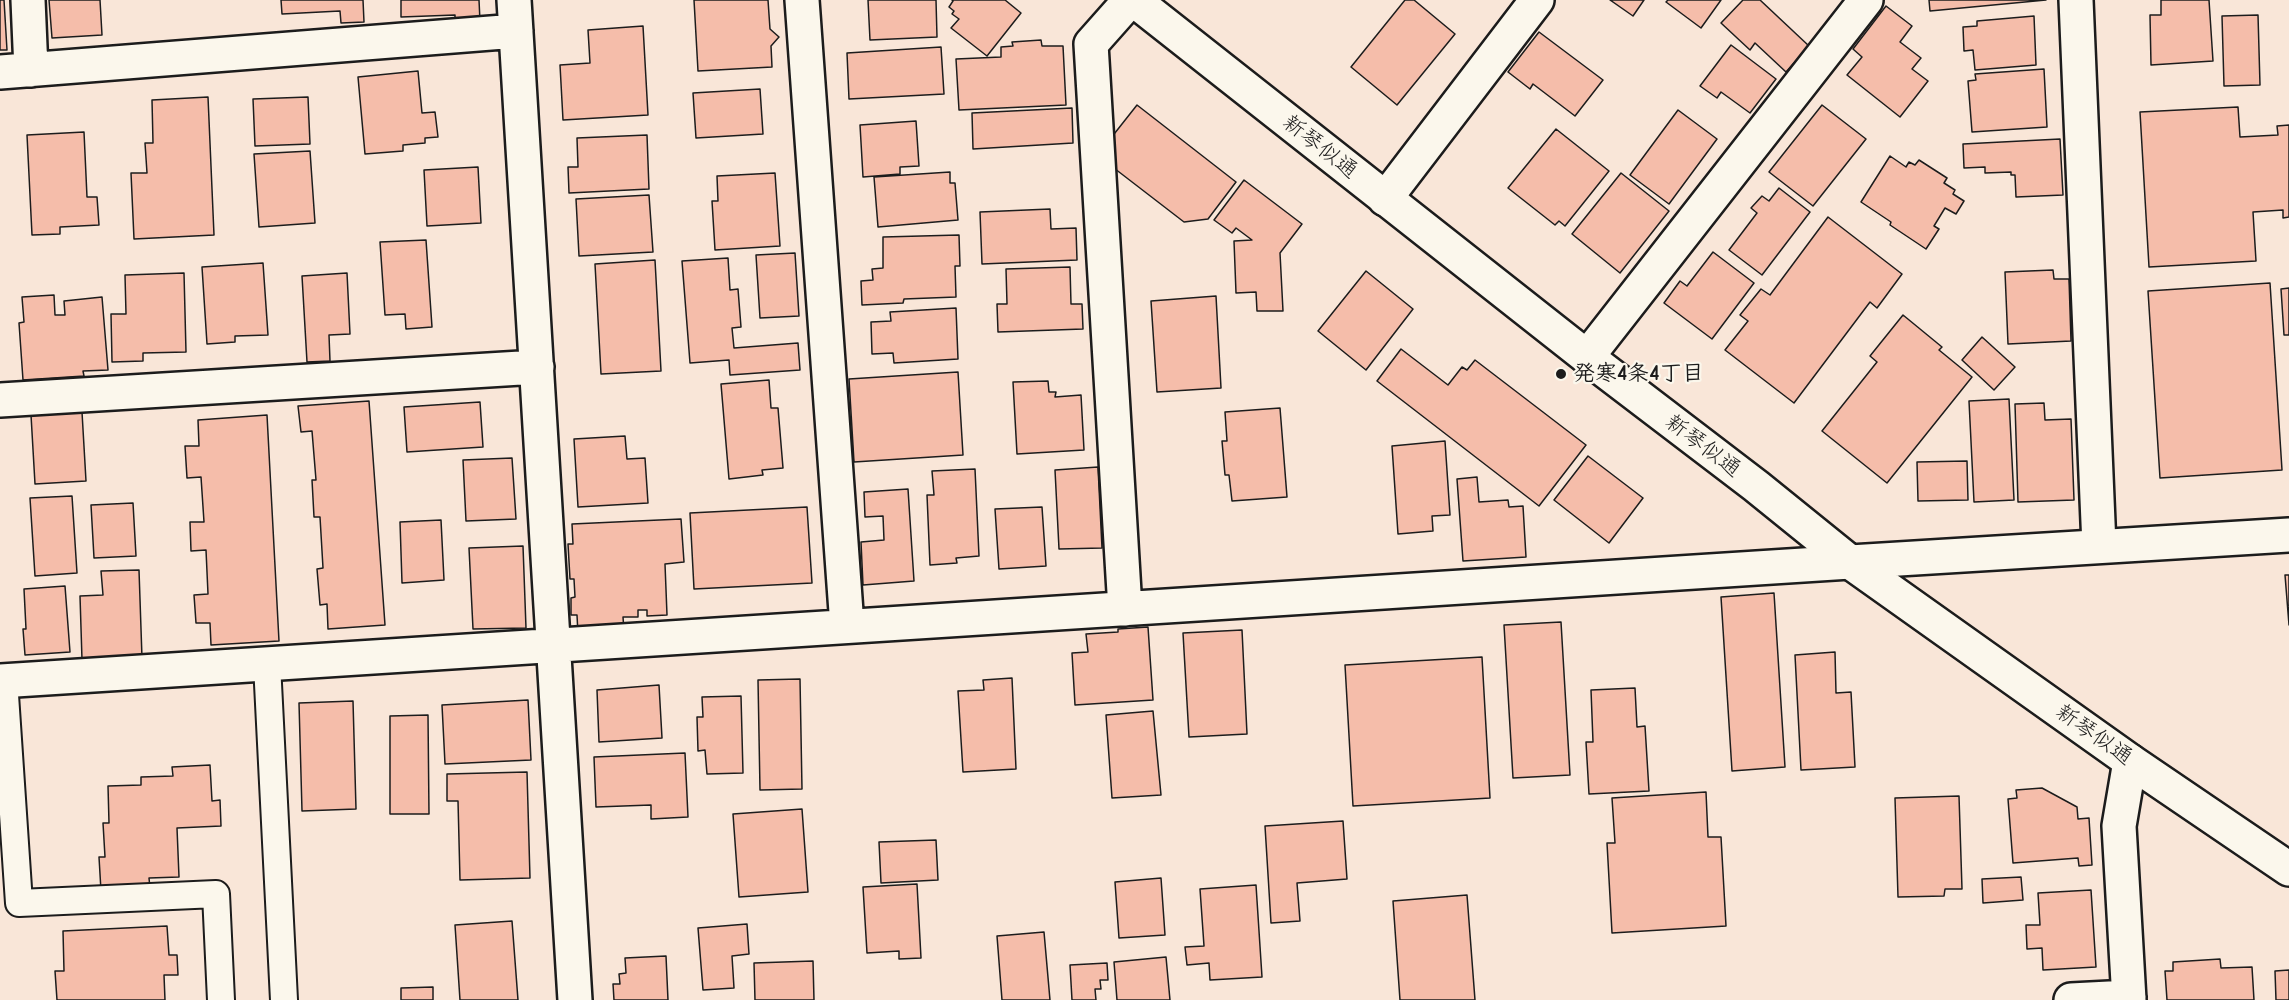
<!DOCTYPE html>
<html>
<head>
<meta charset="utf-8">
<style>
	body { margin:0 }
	canvas { display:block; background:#f9e6d8 }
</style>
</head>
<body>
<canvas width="2289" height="1000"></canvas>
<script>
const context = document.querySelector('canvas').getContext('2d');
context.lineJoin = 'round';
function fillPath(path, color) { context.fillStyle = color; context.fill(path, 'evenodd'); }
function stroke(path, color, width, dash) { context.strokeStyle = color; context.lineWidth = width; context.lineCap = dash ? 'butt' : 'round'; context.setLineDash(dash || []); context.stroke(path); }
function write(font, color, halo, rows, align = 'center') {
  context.font = font + ' "Comic Neue","Klee One",sans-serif'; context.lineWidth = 4.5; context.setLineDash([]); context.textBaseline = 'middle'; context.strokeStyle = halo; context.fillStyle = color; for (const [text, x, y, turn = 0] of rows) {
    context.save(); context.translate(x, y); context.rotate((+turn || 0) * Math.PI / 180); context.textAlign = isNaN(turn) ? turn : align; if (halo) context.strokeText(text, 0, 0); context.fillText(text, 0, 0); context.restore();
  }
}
const building = new Path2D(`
	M0,0H4L7,50H0Z
	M49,0H100L102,35L52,38Z
	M281,0H363L364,22L341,23L340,11L282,14Z
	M401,0H479L480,21L455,23V15L401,17Z
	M694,0H768L770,29L779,37L771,46L772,67L698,71Z
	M868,0H936L937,37L870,40Z
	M952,0H1005L1021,13L987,56L951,28L959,19L952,14L954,11L949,7L953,1Z
	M1405,0H1414L1455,34L1397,105L1351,67Z
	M1610,0H1644L1633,16Z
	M1668,0H1721L1701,28L1666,2Z
	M1743,0H1760L1809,46L1786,72L1755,43L1750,50L1721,23Z
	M1929,0H2046L1930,11Z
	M2161,0H2209L2213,61L2151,65L2150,15H2161Z
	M1886,6L1912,26L1900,42L1921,58L1912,69L1928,81L1900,117L1847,75L1862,57L1853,49Z
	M2258,15L2260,85L2224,86L2222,16Z
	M2034,16L2036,65L1975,70L1973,50L1964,51L1963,27L1977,26V21Z
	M643,26L648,115L563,120L560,65L590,63L588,30Z
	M1539,32L1603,80L1575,116L1533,84L1530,89L1508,72Z
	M1041,40L1042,46H1063L1066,105L959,110L956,59L1001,57V47L1013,46L1012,42Z
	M1731,45L1776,79L1750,113L1721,92L1717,98L1700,86Z
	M941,47L944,94L849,99L847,53Z
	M2044,69L2047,127L1972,132L1968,81L1976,80L1975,74Z
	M418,71L422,113L435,112L438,137L425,138V143L403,145V151L365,154L358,77Z
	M760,89L763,134L696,138L693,93Z
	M208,97L214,235L134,239L131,173H147L145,143H153L152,100Z
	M308,97L310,144L255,146L253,99Z
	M1137,105L1236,182L1208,219L1184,222L1110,165L1107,143Z
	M1822,105L1866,139L1813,206L1769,172Z
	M2238,107L2240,137L2278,135L2277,126L2289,125V217L2283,218V210L2253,212L2256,261L2149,267L2140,112Z
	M1072,108L1073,143L973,149L972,113Z
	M1678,110L1717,139L1669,204L1630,175Z
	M916,121L919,166L900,167V174L863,177L860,125Z
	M1556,129L1609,171L1565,226L1559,221L1555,225L1508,188Z
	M84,132L87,197H97L99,225L60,227V234L32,235L27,135Z
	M647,135L649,189L569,193L568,167H578L577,138Z
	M2060,139L2063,195L2016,197L2015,175H2011V172L1985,173V167L1964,168L1963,144Z
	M310,151L315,223L259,227L254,154Z
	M1890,156L1906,167L1909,162L1915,165L1919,160L1947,178L1944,183L1955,190L1953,194L1964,201L1956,214L1945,208L1934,226L1939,229L1926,249L1890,225L1891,222L1861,202Z
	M478,167L481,223L427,226L424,170Z
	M950,172V183H955L958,220L878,227L874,177Z
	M775,173L780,246L715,250L712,201H718L717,176Z
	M1621,173L1669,211L1620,273L1572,234Z
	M1244,180L1302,224L1280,253L1283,311H1257L1256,292L1236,293L1234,241L1252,240L1236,228L1232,233L1214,220Z
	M1779,188L1810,212L1762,275L1729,250L1757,213L1751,208L1762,196L1769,201Z
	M649,195L653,252L579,256L576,199Z
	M1050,209L1051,229L1076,228L1077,260L982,264L980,212Z
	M1828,217L1902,274L1877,308L1870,302L1794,403L1725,350L1748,321L1740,315L1761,289L1770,295Z
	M959,235L960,266H955L956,297L904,299L903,303L862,305L861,281L873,280L872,269L883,268V237Z
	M426,240L432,327L406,329L405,314L385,315L380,242Z
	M1713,252L1754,283L1712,339L1664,303L1680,281L1687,286Z
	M795,253L799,316L760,318L756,255Z
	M728,258L730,290L738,289L741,327L732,328L734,348L798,343L800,370L730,375L729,360L690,363L682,261Z
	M655,260L661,371L601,374L595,264Z
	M263,263L268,335L235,336V342L207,344L202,267Z
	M1070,267L1071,304H1082L1083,329L998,332L997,304H1007L1006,269Z
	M2053,270L2054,279H2069L2071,341L2008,344L2005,272Z
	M1366,271L1413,309L1366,370L1318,331Z
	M184,273L186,352L143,353V361L112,362L111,314H126L125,275Z
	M347,273L350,334L329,335L330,361L307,362L302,276Z
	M2270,283L2282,470L2160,478L2148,291Z
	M2289,288V335H2284L2281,289Z
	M54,295L55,315H65L64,301L102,297L108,370L83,371L84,376L23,380L19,323L24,322L22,297Z
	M1216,296L1221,388L1157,392L1151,301Z
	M956,308L958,359L894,363L893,353L872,354L871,322L891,321L890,312Z
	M1903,315L1942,347L1939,350L1972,377L1887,483L1822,431L1877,362L1870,356Z
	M1982,337L2015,367L1994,390L1962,360Z
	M1401,349L1448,385L1462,367L1467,370L1475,360L1586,445L1539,506L1377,381Z
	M958,372L963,455L854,462L849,379Z
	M769,380L771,408H778L783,468L762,470L763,475L729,479L721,384Z
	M1048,381L1049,392H1056L1055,397L1081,395L1084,450L1017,454L1013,382Z
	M2009,399L2014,500L1974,502L1969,401Z
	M369,401L385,625L328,629L327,604L320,605L317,569L323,568L320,517H314L312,480H316L312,431L301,432L298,406Z
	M480,402L483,447L407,452L404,407Z
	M2044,403L2045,420L2071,419L2074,500L2018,502L2015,404Z
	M1280,408L1287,497L1232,501L1229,475H1225L1222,441H1227L1225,412Z
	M82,412L86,481L35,484L31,415Z
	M267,415L279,641L211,645L210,623H196L194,595L208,594L206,550L191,551L190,522H204L201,477L187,478L185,446H199L198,420Z
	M625,436L627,459L645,458L648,503L578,507L574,439Z
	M1445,441L1450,515L1432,516L1433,531L1398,534L1392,446Z
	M1588,456L1643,498L1609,543L1554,500Z
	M512,458L516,519L466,521L463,460Z
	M1967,461L1968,500L1918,501L1917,462Z
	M1098,467L1102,548L1059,549L1055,470Z
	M975,469L979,556L956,558L957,563L930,565L927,495H934L932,471Z
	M1477,477L1479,502L1508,500L1509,507L1523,506L1526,557L1463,561L1457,479Z
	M908,489L914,581L863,585L861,542L884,540L883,516L865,517L864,492Z
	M72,496L77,573L35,576L30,498Z
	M133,503L136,556L94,558L91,505Z
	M807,507L812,583L694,589L690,513Z
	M1042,507L1046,566L999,569L995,509Z
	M681,519L684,562L665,564L667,615L647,616V610H638V617H623L624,631L578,634L577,615H571V598L575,597L574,579H570L568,544H573L572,524Z
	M441,520L444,580L402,583L400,522Z
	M523,546L526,628L473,629L469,548Z
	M139,570L142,658L82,660L80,596L103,595L101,571Z
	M2285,575H2289V625Z
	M65,586L70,652L25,655L23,629H26L24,589Z
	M1774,593L1785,767L1732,771L1721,597Z
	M1561,622L1570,775L1513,778L1504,625Z
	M1148,627L1153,700L1075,705L1072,653L1088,652L1086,634L1118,632V629Z
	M1242,630L1247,734L1189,737L1183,633Z
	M1835,652L1836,693L1851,692L1855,767L1801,770L1795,655Z
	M1482,657L1490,798L1353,806L1345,665Z
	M1012,678L1016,769L963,772L958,691L984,690L983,680Z
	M800,679L802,789L760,790L758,680Z
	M659,685L662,738L599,742L597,690Z
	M1635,688L1637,727L1645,726L1649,791L1589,794L1586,742H1593L1591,690Z
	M741,696L743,773L707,774L705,750L698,751L697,717H703L702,697Z
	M528,700L531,760L445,764L442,705Z
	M353,701L356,809L302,811L299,703Z
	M1153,711L1161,795L1112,798L1106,715Z
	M428,715L429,814H390V716Z
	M685,753L688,817L651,819V805L596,807L594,757Z
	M210,765L212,801L220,800L221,826L177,828L179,877L149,878L150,888L101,891L99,857H105L103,823H109L108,786L141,785V777L173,776L172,767Z
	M527,772L530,878L460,880L458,801H447V774Z
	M2042,788L2077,807L2078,819L2089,818L2092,865L2079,866L2078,858L2013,863L2008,799L2017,798L2016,790Z
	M1706,792L1708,837H1721L1726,926L1612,933L1607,843H1615L1612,798Z
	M1959,796L1962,889H1945L1944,896L1898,897L1895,798Z
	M802,809L808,892L739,897L733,814Z
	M1343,821L1347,879L1297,883L1300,921L1271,923L1265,826Z
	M936,840L938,880L881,883L879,842Z
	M2021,877L2023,900L1983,903L1982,879Z
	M1161,878L1165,935L1119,938L1115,882Z
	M917,884L921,958L899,959V951L867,953L863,887Z
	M1256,885L1262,977L1210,980L1209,963L1187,965L1185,947L1204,946L1200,889Z
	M2091,890L2096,967L2043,970L2042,948L2027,949L2026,925H2040L2038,893Z
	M1467,895L1475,1000H1400L1393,901Z
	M512,921L518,1000H460L455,925Z
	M747,924L749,954L732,956L734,988L703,990L698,928Z
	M167,926L169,955H177L178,975H164L165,1000H57L55,971H64L63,931Z
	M1044,932L1050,1000H1002L997,936Z
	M666,956L668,1000H614L613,984H620L619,974L626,973L625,958Z
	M1166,957L1170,1000H1117L1114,962Z
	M2220,959L2221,968L2252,967L2254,1000H2167L2165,971H2173V962Z
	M813,961L814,1000H755L754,963Z
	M1107,963L1108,980H1100L1101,989H1095L1096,1000H1072L1070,965Z
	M2289,970V1000H2276L2275,971Z
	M433,987V1000H401V988Z`);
fillPath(building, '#f5bdaa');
stroke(building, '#1c1c1c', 1.5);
const service = new Path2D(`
	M267,664L284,1000
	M4,680L19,903L216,894L221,1000`);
const minor = new Path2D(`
	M28,0L31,70
	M514,0L575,1000
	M802,0L847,626
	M2076,0L2099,546
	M0,72L516,31
	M1385,199L1537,0
	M1587,357L1866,0
	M0,400L537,367
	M1125,609L1091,44L1130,0
	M0,681L1850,562
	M2071,1000L2129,997
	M2129,1000L2119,826L2130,761`);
const tertiary = new Path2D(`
	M1134,0L1587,357L1756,486L1850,562L2130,761L2289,869
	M1850,562L2289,535`);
stroke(service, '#1c1c1c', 30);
stroke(minor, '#1c1c1c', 38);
stroke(tertiary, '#1c1c1c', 38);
stroke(service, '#fbf7ec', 26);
stroke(minor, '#fbf7ec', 33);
stroke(tertiary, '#fbf7ec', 33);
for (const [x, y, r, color] of [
	[1561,374,6,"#1c1c1c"]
]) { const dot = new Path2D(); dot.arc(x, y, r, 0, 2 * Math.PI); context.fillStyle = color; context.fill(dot); stroke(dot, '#fbf7ec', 2); }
write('22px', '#1c1c1c', '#fbf7ec', [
	["新琴似通",1320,147,38],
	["新琴似通",1703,446,37],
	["新琴似通",2094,735,35]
]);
write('bold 22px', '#1c1c1c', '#fbf7ec', [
	["発寒4条4丁目",1573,374]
], 'left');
</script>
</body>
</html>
